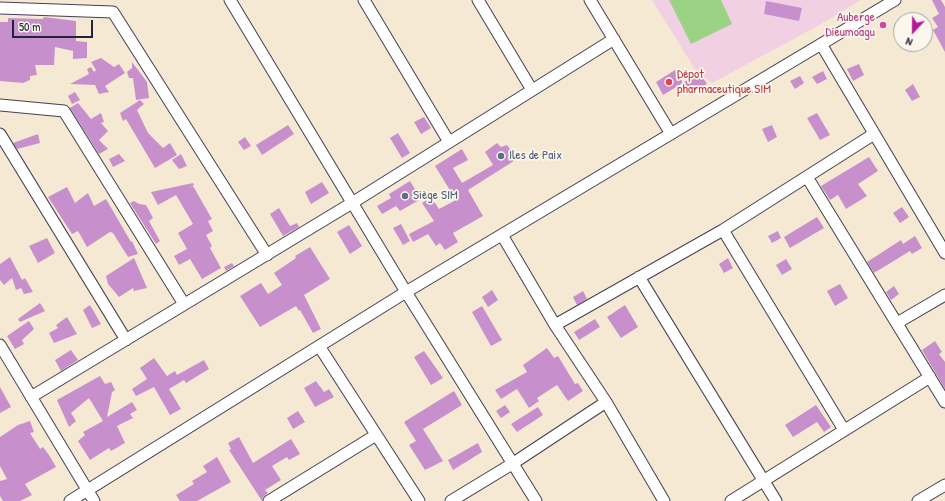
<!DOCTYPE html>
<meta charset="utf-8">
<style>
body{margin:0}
#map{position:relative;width:945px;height:501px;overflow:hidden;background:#f6e9d3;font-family:"Patrick Hand",sans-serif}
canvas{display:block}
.north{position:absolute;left:893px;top:12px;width:40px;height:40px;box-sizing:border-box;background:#fbf7ec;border:1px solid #a4a2a5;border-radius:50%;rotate:202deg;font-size:11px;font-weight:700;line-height:16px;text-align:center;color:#22223b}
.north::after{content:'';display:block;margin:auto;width:14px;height:18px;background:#b5179e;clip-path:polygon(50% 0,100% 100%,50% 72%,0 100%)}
.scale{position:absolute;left:12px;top:20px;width:81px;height:18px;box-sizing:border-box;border:2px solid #22223b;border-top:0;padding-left:5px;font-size:12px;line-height:14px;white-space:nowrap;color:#22223b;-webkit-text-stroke:3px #fbf7ec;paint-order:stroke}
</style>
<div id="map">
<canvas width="945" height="501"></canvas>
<div class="north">N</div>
<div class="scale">50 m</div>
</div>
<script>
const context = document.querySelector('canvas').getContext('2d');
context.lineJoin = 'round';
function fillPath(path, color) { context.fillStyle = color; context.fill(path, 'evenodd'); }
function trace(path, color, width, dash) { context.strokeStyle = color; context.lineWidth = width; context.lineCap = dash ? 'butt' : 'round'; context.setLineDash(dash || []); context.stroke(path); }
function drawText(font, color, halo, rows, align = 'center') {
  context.font = font + ' "Patrick Hand",sans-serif'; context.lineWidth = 3.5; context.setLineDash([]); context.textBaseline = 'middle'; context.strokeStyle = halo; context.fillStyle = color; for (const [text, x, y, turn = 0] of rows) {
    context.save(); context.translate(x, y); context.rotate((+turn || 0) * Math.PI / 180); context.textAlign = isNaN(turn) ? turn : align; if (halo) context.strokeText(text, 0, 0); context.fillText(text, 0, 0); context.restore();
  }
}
fillPath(new Path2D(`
 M652,0h209l-47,28 -102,55 -17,-14z`), '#f1d0e3');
fillPath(new Path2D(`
 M669,0h52l11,24 -41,20z`), '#9cd284');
fillPath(new Path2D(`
 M932,0h9l4,7v45l-12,-22 5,-3 -6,-9 7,-4z
 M766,1l36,7 -3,13 -35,-7z
 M44,17l32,4v20l11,1v16l-14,1v-8l-18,-4 -1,18h-19l2,10 -7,1v4l-7,3 -23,-2v-59h8v-4l35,1z
 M101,58l13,9 5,-3 6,9 -20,13 4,6 -10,2 -4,-9 -25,-1 19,-10 -2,-5 4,-2 3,5 2,-2 -5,-8z
 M132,62l15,20 2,16 -13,2 -3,-22h-4l-2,-6 5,-4z
 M859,64l5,11 -11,6 -6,-12z
 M675,70l8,13 -20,12 -7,-13z
 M823,71l4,8 -10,5 -5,-7z
 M699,72l8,12 -18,10 -6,-11z
 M800,76l4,7 -9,6 -5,-8z
 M913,84l7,13 -8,4 -7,-11z
 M75,92l5,8 -8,4 -4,-8z
 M140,100l4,4 -7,6 11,23 15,15 7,-5 7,12 -22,13 -29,-49 -3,2 -3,-8z
 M78,103l13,16 10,-6 3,9 -3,1 7,8 -9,9 9,9 -9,5 -29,-46z
 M817,113l13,22 -10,5 -13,-22z
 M424,117l7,11 -10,6 -7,-12z
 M288,125l6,9 -32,21 -6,-10z
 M772,125l5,12 -9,5 -6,-13z
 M398,133l12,20 -8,5 -12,-20z
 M38,134l2,9 -23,6 -4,-6z
 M245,137l6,9 -7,4 -6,-8z
 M497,143l4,4 6,-2 10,14 -49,31 15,26 -30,17 5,9 -13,8 -5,-7 -4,3 -8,-12 -15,8 -4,-8 25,-13 -12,-18 9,-6 8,12 17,-9 -21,-34 27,-17 6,11 -15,8 9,15 31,-18 -8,-13z
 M119,154l6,7 -12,6 -4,-8z
 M181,154l6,12 -8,3 -7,-9z
 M869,157l9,14 -20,13 9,12 -21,13 -8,-14 -8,5 -9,-14z
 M410,181l11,18 -21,12 -4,-5 -14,8 -5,-8 14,-8 -2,-4z
 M322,182l7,11 -18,11 -6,-12z
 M193,183l1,2 -6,3 5,-2 19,33 -4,2 5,10 -7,4 6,11 -2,2 11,20 -19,11 -12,-20 -11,6 -5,-9 13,-7 -9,-16 15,-9 -17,-29 -18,10 -7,-13z
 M67,187l8,16 13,-10 6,13 12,-7 25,43 1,-1 6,13 -10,3 -15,-24 -3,-1 -23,15 -9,-16 -6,3 -24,-37z
 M134,201l5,3 7,1 7,13 -4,3 11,20 -4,3 -26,-41z
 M902,207l7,10 -9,6 -7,-10z
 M279,208l11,18 7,-3 2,4 -16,9 -13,-22z
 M817,217l7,11 -34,20 -6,-11z
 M401,224l9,17 -7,4 -10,-17z
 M349,225l13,21 -12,8 -13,-22z
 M778,231l3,7 -9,5 -4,-7z
 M915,236l7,12 -10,6 -2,-3 -36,22 -7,-11 34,-22 2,4z
 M47,238l8,15 -17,10 -9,-17z
 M310,247l20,32 -26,16 17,34 -8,4 -13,-23 -1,1 -3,-5 -36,21 -20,-31 21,-13 7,11 14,-9 -8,-12 22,-15 -1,-2z
 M10,257l12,23 3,-2 8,14 -9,2 -3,-6 -5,2 -4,-12 -8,7 -4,-5v-16z
 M134,258l13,30 -13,3 -1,-3 -14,9 -11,-13 -2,-8z
 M728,258l5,10 -9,5 -5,-9z
 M786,259l6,10 -10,6 -6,-10z
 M232,263l2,3 -8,5 -2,-4z
 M840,284l8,14 -13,8 -8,-15z
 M894,286l5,8 -8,6 -5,-8z
 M492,290l6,10 -10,7 -6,-10z
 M583,291l4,8 -10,6 -4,-8z
 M40,303l5,8 -25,11 -2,-3z
 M90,305l11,19 -9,4 -9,-18z
 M625,305l13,22 -17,11 -14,-21z
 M482,306l20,34 -11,6 -19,-34z
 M67,317l10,17 -23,9 -5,-10 9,-5 -2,-3z
 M595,319l5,8 -21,13 -5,-8z
 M29,321l5,8 -12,11 2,4 -9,5 -8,-13z
 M935,341l7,11 -3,2 6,8v27l-23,-39z
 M547,348l7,10 4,-2 17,28 3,-1 5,8 -15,10 -11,-16 -20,13 2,3 -10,7 -12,-19 -16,10 -6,-9 32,-18 -4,-7z
 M71,350l7,10 -17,11 -6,-11z
 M424,351l19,27 -12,7 -17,-28z
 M154,358l13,18 8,-5 2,4 27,-15 5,9 -23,14 -2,-3 -15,9 12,20 -11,6 -16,-28 -18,9 -4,-7 15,-10 -7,-11z
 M100,376l5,8 6,-2 4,8 -3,2 -5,25 25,-15 5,8 -7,4 3,4 -16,8 8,17 -14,8 -2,-3 -19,12 -12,-19 7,-6 -2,-3 20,-11 -14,-23 -18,15 5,8 -7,6 -12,-27z
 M316,381l8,11 5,-3 5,8 -19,10 -11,-19z
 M0,387l11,20 -11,6z
 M454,391l8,14 -39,24 20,32 -18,9 -16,-25 7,-4 -12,-19z
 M505,405l5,7 -9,6 -5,-7z
 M816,405l15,22 -7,5 -7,-10 -24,15 -8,-12z
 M538,407l5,8 -26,17 -6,-8z
 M298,411l7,11 -12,7 -6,-11z
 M30,421l4,11 -4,1 10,16 3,-2 6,8 7,12 -31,17 7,11 -12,6h-17l-3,-5v-15l7,-2 -7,-13v-29l18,-12z
 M239,437l14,26 38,-24 9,15 -11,6 -2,-3 -15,9 9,14 -16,10 3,3 -5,4 -1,4 -33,-51 2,-1 -3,-6z
 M478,443l4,9 -29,18 -5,-10z
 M217,457l14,25 -34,19h-17l-4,-6 18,-11 -2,-3 15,-9 -4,-6z`), '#c790cd');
const minor = new Path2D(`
 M230,0l176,292 130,209
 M364,0l85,142
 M478,0l54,90
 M590,0l81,134
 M0,8l113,4 154,243
 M821,44l124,209
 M0,105l64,6 120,193
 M0,134l126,206
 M807,177l138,225
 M723,230l121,200
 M502,235l53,90 51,77 58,99
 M639,277l137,224
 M897,323l48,-28
 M555,325l168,-95 151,-96
 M0,345l94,156
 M319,346l100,155
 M31,397l321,-194 262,-164
 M70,501l336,-209 489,-292
 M269,501l107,-66
 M451,501l61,-37 94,-62
 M731,501l199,-124
 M918,501l27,-16`);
trace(minor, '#424052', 13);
trace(minor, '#fff', 11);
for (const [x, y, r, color] of [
 [883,25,4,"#d1479c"],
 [669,82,4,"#e0444e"],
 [501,156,4,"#5c6f8a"],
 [405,196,4,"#5c6f8a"]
]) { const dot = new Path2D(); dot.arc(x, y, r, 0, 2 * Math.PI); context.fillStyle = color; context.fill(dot); trace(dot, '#fbf7ec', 1.5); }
drawText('13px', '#b23c85', '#fbf7ec', [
 ["Auberge",875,18],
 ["Dieumoagu",875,33]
], 'right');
drawText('13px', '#be3a42', '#fbf7ec', [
 ["Dépot",677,75],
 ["pharmaceutique SIM",677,90]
], 'left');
drawText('13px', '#4e5e75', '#fbf7ec', [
 ["Iles de Paix",509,156],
 ["Siège SIM",413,196]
], 'left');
</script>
